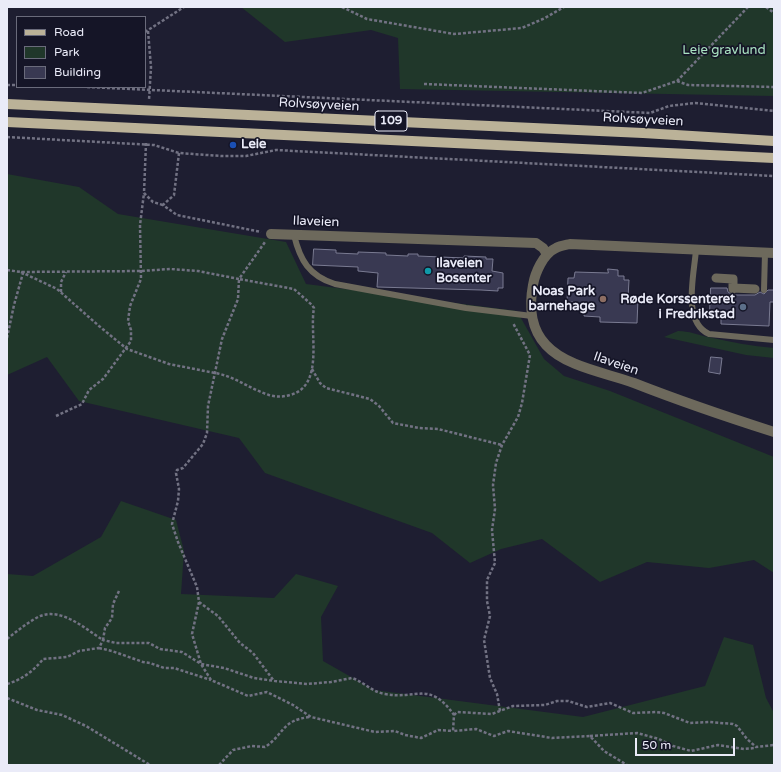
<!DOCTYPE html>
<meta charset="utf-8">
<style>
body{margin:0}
#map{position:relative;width:781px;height:772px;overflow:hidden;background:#1e1e31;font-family:"Varela Round",sans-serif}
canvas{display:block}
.frame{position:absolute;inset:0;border:8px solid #eaebf8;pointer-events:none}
.legend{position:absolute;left:16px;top:16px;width:130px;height:72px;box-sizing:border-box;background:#151527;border:1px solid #6a6b7b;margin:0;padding:5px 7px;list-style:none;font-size:12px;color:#eaebf8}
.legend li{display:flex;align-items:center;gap:8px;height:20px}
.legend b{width:20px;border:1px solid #6a6b7b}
.scale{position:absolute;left:635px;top:738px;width:100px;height:18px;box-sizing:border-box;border:2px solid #eaebf8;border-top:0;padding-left:5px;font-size:12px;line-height:14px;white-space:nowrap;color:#eaebf8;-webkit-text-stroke:3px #151527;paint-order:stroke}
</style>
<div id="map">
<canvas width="781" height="772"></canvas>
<div class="frame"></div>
<ul class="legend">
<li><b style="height:5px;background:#bbb298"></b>Road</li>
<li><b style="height:11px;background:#20372a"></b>Park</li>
<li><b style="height:11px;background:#393952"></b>Building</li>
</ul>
<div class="scale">50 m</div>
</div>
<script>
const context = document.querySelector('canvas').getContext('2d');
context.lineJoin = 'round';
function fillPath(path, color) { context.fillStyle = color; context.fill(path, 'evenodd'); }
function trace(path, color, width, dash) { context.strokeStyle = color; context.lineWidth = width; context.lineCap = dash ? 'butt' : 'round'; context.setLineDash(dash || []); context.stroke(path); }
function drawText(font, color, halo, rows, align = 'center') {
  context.font = font + ' "Varela Round",sans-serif'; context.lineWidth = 3.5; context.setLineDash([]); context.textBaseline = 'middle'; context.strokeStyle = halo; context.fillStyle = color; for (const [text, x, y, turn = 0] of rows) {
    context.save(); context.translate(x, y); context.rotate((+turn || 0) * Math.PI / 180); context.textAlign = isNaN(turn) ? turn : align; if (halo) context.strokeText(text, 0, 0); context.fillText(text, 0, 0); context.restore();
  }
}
fillPath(new Path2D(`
 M241,7h533v89l-374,-7 -2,-51 -27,-8 -86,12z
 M7,174l72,13 39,27 168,28 20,42 211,27 27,48 20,17 46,15 164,66v116l-20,-13 -45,8 -62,-6 -47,20 -58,-43 -41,10 -31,14 -38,-30 -167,-60 -26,-35 -160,-37 -32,-44 -40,18z
 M678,331c11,0 20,4 30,6 22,5 44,9 66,11v10l-28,-3 -82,-18z
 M121,501l55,19 8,31 -3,43 93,4 22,-24 42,12 -17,31 2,44 51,29 209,27 122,-31 19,-49 29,8 13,53 8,15v52h-767v-191l26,2 68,-39z`), '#20372a');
const building = new Path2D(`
 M314,249l22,1v3l22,1v-2l28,1v2l22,1v-2h10v2l46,2v-2l22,1v2h7l-1,12 11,2v15h-5v3l-17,-1 -104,-3 1,-14 -20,-2v-4l-45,-2z
 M608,269l10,1v6h6v4h5l-1,18 10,1 -1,24 -37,-1v-5l-16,-1 1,-7 -12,-1v-6h-6l1,-24h6l1,-6 33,1z
 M711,288h16l1,4 5,3h22l5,-3 4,2 4,-4h6v12h-4l-1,24 -48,-2v-12h-11z
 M711,357l11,1 -2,16 -11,-2z`);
fillPath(building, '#393952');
trace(building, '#7a7b92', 1);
trace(new Path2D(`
 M342,7l25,12 87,15 68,-6 23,-10 19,-11
 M766,7l8,6
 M148,31l3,36 -2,33
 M145,32l39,-25
 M677,81l11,4 86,2
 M424,84l218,9 35,-12 71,-74
 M7,85h10
 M87,87l563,26 19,-7 26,-3 79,8
 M7,137l147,8 25,8 42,3h25l30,-6 498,26
 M146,143l-2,50 9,9 10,3
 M179,153l-5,42 -11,10 14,10 84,17
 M7,270l14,2 120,-1 29,-2 28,2 41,8 26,-37
 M21,272l36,17 42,37 28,23 42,15 46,9c19,3 35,16 54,22 7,2 14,2 21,0 35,-9 19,-61 24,-87l-2,-3 -18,-16 -55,-10 -1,20 -16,40 -14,67 -1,27 -4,11 -20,24 -6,2 -1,3 3,16 -1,12 -6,23 6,18 19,45 2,15 -7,32 9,30 10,16 37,16 19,-4 26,13 18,12 64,15 20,-1 10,4 16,3 17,-8 15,1
 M61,292v-10l5,-10
 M7,338l7,-33 9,-32
 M312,369l8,14 6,5 44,11 9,7 14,17 26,5 19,1 64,16
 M56,416l26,-12 7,-14 14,-11 28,-38v-11l-3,-9 2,-15 11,-27 -1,-54 4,-32
 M199,602l19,14 22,27 13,10 21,28
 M7,639c10,-8 20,-16 31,-22 23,-11 47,12 65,23l2,-12 7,-10 1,-14 6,-13
 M99,648l13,3 31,11 7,1 14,5h10l37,12
 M7,684c14,-4 27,-13 36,-25l24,-2 12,-6 20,-3 4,-8 13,3h33l11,6 22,3 19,12 23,4 30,10 21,3 32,3 24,-2 21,-4c12,4 20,14 33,16 32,6 44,-14 69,21l-1,16 23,-2 18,7 14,-5 44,7 38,-2 14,15 23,14
 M7,698l30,12 25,5 24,11 64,39
 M500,711l-3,-17 -7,-16 -6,-38 6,-24 -3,-15v-21l8,-17 -3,-33 3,-21 -2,-24 3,-22 6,-18 16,-28 4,-14 8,-48 -17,-32
 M454,715l3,-3 35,2 21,-8 32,-1 12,-4h11l19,6 23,-4 23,10 23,-1 8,1 26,10 19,-1 24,2 4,2 10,13 9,8 18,-2
 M590,736l47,-3 22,6 14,7 18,5 27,-6 26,4 11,-1
 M219,765l14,-15 19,-4 13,1c19,-12 16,-27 45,-30`), '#727283', 2.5, [3, 2]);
trace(new Path2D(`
 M294,235c6,25 15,41 41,49l131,24 66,8
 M696,250c-2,25 -14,72 13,84l65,6
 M764,290l1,-37`), '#6d695c', 6);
trace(new Path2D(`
 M716,278l17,1v10
 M733,288l22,1`), '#6d695c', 9);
trace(new Path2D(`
 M271,234l265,9 7,5 4,6
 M774,253l-204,-9c-4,1 -10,2 -14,4 -13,6 -21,25 -23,37 -4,21 -2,44 13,60 20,22 61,28 88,38 46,18 93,34 140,49`), '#6d695c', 10);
trace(new Path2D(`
 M7,104l636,29 131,8
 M7,122l767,36`), '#bbb298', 10);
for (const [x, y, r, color] of [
 [233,145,4,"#1a4fb4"],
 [428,271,4,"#0f9aa8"],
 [603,299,4,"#8d6e63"],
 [743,307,4,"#5c6f8a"]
]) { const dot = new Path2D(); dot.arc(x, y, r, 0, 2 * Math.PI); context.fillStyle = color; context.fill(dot); trace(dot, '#151527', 1.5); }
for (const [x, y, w] of [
 [391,121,32]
]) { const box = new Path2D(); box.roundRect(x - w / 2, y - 10, w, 20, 3); context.fillStyle = '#151527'; context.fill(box); trace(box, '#eaebf8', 1); }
drawText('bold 12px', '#eaebf8', null, [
 ["109",391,121]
]);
drawText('13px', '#a9e2c1', '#151527', [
 ["Leie gravlund",724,51]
]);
drawText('13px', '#eaebf8', '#151527', [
 ["Rolvsøyveien",319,105,3],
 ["Rolvsøyveien",643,120,3],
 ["Ilaveien",316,222,2],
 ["Ilaveien",616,364,19]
]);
drawText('bold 13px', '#eaebf8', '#151527', [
 ["Leie",241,145],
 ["Ilaveien",436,264],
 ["Bosenter",436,279],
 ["Noas Park",595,292,"right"],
 ["barnehage",595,307,"right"],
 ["Røde Korssenteret",735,300,"right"],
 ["i Fredrikstad",735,315,"right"]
], 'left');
</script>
